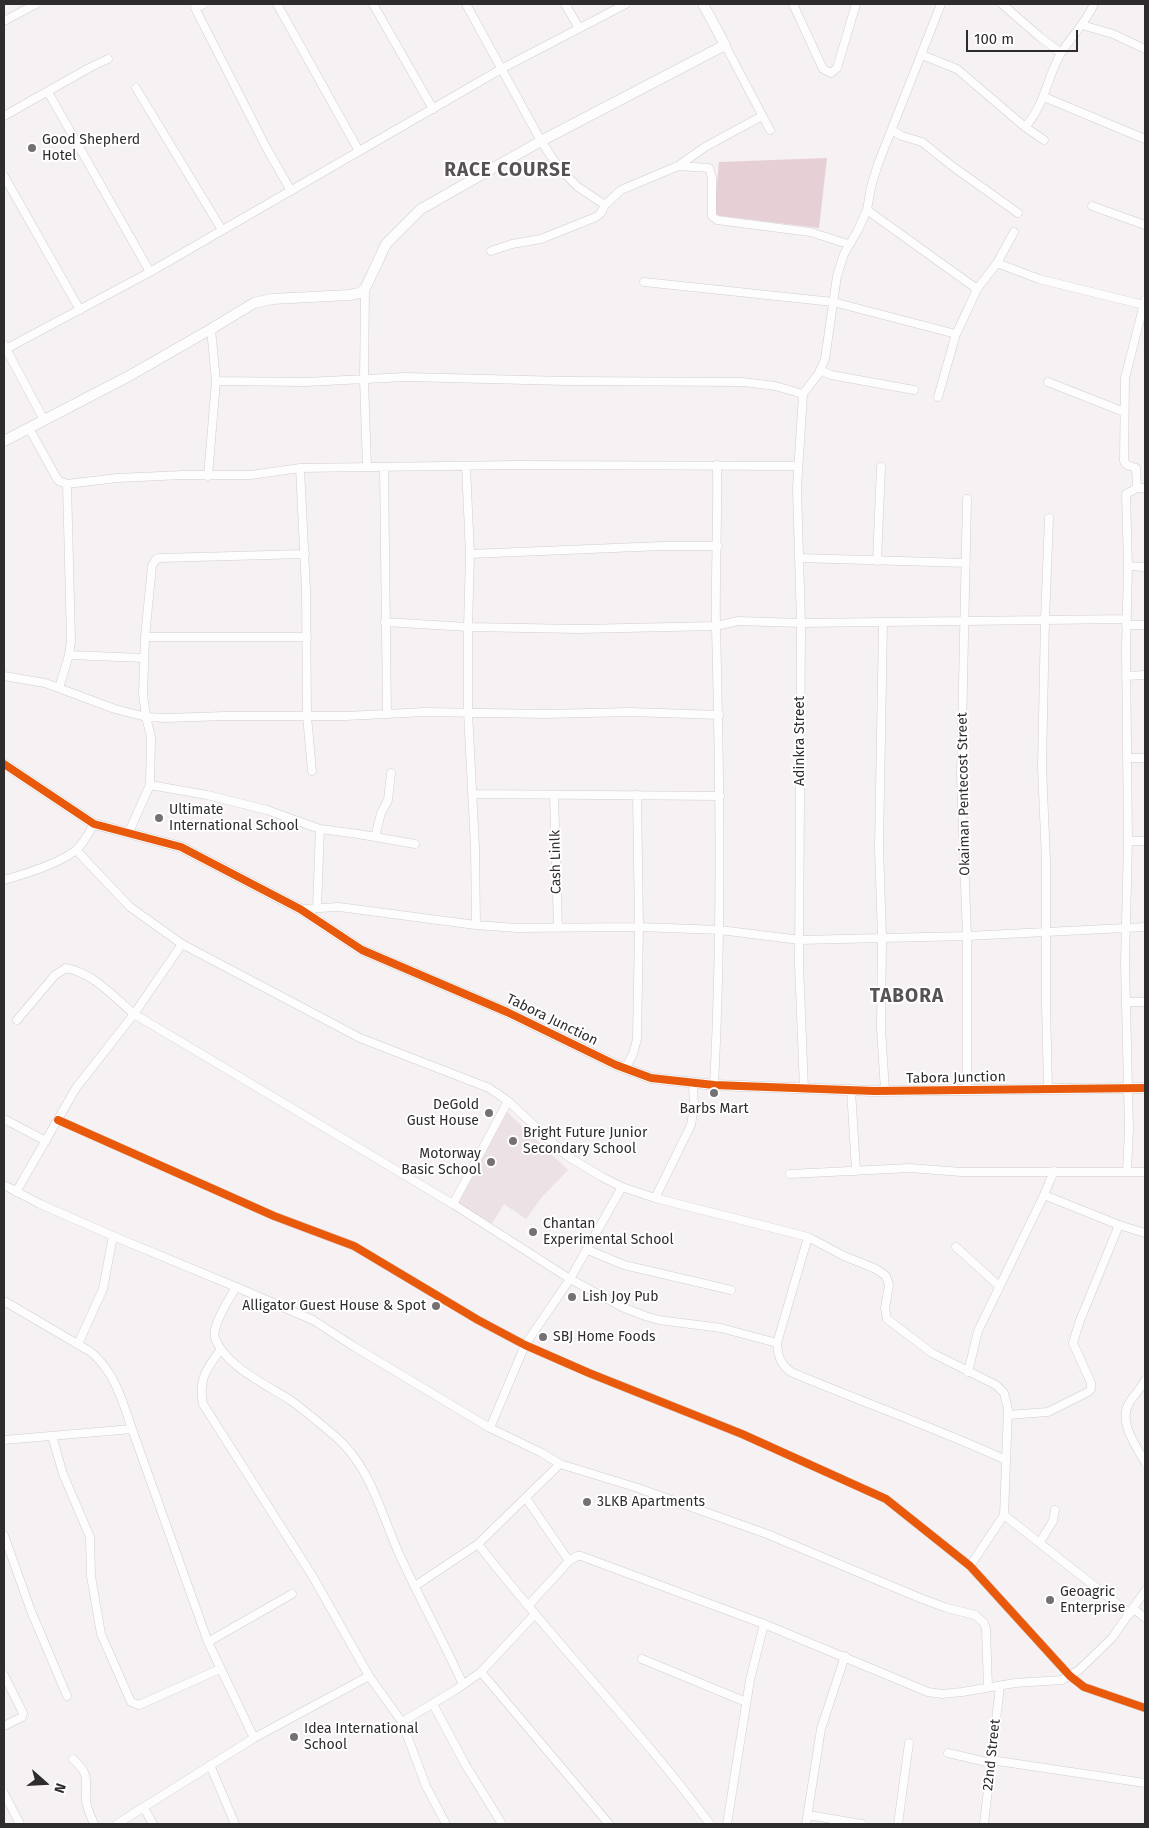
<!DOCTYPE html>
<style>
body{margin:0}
#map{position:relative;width:1149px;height:1828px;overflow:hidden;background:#f6f1f3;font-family:"Fira Sans",sans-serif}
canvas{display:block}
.frame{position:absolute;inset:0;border:5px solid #2f2c2d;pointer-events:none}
.north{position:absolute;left:20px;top:1758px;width:50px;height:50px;-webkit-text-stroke:4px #fff;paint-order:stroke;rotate:109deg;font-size:14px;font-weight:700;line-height:20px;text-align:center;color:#2f2c2d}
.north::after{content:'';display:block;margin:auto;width:18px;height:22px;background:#2f2c2d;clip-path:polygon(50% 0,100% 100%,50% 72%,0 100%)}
.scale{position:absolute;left:966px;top:30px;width:112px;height:22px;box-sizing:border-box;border:2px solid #2f2c2d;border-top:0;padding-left:6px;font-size:15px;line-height:18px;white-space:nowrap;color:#2f2c2d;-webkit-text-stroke:4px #fff;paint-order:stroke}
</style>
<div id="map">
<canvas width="1149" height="1828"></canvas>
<div class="frame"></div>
<div class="north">N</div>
<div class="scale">100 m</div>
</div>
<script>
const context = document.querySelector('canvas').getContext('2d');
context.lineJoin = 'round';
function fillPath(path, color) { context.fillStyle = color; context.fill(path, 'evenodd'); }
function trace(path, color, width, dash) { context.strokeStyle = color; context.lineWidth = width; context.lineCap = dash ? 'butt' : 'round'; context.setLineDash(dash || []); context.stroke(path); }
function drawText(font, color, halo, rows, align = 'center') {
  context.font = font + ' "Fira Sans",sans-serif'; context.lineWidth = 4; context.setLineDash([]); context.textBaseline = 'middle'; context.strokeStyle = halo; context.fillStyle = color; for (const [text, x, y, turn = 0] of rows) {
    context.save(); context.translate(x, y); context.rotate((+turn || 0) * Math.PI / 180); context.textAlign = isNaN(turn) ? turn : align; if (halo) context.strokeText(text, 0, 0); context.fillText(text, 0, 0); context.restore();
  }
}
fillPath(new Path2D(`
 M506,1111l62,59 -26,27 -16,22 -22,-15 -13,21 -35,-22z`), '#ece1e4');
fillPath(new Path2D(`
 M827,158l-8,70 -105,-13 5,-53z`), '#e7cfd6');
const minor = new Path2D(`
 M204,4l-9,4 71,139 25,44
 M277,4l82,147
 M373,4l60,105
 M466,4l75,137 18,27 19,19 27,18 16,-15 57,-24 27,-19 57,-31
 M565,4l14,24
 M793,4l30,65 8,4 6,-5 19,-64
 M1002,4l38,33 21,16
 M4,21l32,-17
 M1082,25l31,9 32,15
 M725,45l45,85
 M922,55l35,14 68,58 19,13
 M136,88l86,142
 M48,92l102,180
 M1044,97l101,42
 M4,116l85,-48 19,-9
 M1025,127c20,-22 22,-50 36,-74 11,-17 25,-31 33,-49
 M892,130l10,6 20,6 30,24 66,47
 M678,166l31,2 3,9v39l5,4 93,12 38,12
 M4,176l76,134
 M1092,206l53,19
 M867,210l110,79
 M491,251l21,-7 29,-5 55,-22 5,-4 4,-8
 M997,263l42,16 105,26
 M644,282l189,20 123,32
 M365,289l-1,91 3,87
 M211,329l5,52 90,1 99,-5 162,4 176,1 32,4 28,8
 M4,345l40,75
 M4,350l146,-78 353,-204 123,-64
 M820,370l11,5 83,15
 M1048,382l76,30
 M803,394l-6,94 4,135 -2,342 5,124
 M803,394l16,-21 6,-14 12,-83 7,-22 14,-24 9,-20 4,-23 7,-23 63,-160
 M938,397l18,-63 12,-25 9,-20 20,-26 17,-31
 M29,428l27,49 3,4 8,3 50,-6 66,-3h68l49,-7 216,-3 282,1
 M466,466l4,88 -2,73v85l7,135 1,78
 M300,468l6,122 1,126 5,55
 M384,468l3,246
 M208,476l8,-95
 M1137,488l-1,-20 -9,-3 -3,-4 1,-83 20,-78
 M470,554l192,-8h56
 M799,558l167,5
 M877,561l4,-94
 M1128,566l17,1
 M385,622l83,5 112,2 136,-3 22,-5 63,2 326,-4
 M883,622l-4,226 3,89 -1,91 4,63
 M1126,625h19
 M145,637h162
 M69,655l75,3
 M4,676l41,7 70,26 31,8 20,1 59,-2h121l79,-4 121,2 84,-2 89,3
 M1126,676l19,-1
 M59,688l10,-33 2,-14 -4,-157
 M1127,758h18
 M150,785l57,10 60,15 53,19 38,5 57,10
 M473,794l247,2
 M554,795l4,133
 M128,834l22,-49 1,-48 -5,-20 -3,-23 2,-57 7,-71 4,-7 4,-1 145,-4
 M375,837l6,-24 7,-13 3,-27
 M1128,841h17
 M4,880c21,-6 55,-16 72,-30 8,-7 13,-17 18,-26
 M317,908l3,-79
 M300,909l39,-2 137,18 41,3 122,-1 81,3 80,10 167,-4 178,-9
 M182,944l178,94 129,50 19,13 59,55 35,21 20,10 33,11 153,39 36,19 32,13 10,7 3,9 -4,23 2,11 45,34 64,32 8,8 4,16 -4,106 -34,51
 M1126,1002h19
 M17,1020l38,-45 11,-7c27,5 47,28 68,46l319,190 117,75 -45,66 -35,83
 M625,1069l8,-15 4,-15 2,-112 -2,-132
 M714,1085c8,-152 6,-304 2,-457 -1,-54 2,-108 1,-163
 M967,1089v-153l-6,-160 6,-277
 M1048,1089l-2,-84v-144l-4,-94 3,-147 4,-102
 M851,1090l5,81
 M4,1119l42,22
 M58,1120l216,96 80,30 124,74 47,25 64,28 153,61 144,65 84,67 100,110 14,11 61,21
 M1127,1171l2,-42 -4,-166 3,-122 -2,-192 2,-83 -2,-72 11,-6h8
 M790,1174l120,-6 51,4h184
 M4,1185l36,19 73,32 123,51 77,33 40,26 137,82 52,25 18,11 78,24 129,46 153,64 27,10 28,7 9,8 2,6 2,58
 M622,1187l-52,92 52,28 23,9 14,4 62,8 56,15
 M16,1192l60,-104 58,-74 48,-70 -52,-37 -54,-57
 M1044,1195l75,30 26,8
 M655,1198l36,-73 3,-18 -1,-23
 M453,1204l55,-103
 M808,1237l-31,106c1,13 3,21 14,29 71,30 145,56 215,88
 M956,1247l43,39
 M588,1250l36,15 107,25
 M236,1287c-6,11 -25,39 -21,51 10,28 52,47 75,62 16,11 30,24 45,36 37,32 46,79 66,122 19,41 41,81 60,122l1,5
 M4,1301l87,51c23,19 32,50 41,77l76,213 46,96
 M78,1344l25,-55 10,-53
 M221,1349c-14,19 -23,30 -18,55l110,173 56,99
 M968,1372l10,-41 66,-136 10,-24
 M1145,1380c-4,9 -11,15 -16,23 -11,19 7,43 16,59
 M1008,1415l40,-3 40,-20 3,-3v-6l-18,-40 6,-20 40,-98
 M52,1436l11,38 27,63 1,39 10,58 30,68 8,3 81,-36
 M4,1440l128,-11
 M526,1498l43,63
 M1004,1515l126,99
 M4,1535l27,76 36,85
 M1040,1542l13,-21 2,-11
 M478,1544c74,96 160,183 232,280
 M415,1586l63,-42 82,-80
 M528,1606l41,-45 8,-5h4l183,68 164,68 14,2 20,-2 53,-9 47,-3 17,-10 33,-32 33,-47
 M1134,1609l11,9
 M535,1614l-54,58 128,152
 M208,1642l84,-48
 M642,1659l104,43
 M4,1675l19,38 -1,4 -18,9
 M433,1704l32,60 37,60
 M402,1722l24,64 20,38
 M948,1753l43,10
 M73,1759c18,17 12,20 13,42 1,7 5,16 8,23
 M991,1760l154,23
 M210,1765l25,59
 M4,1793l16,31
 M144,1808l9,16
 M808,1815l54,9
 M117,1824l137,-86 115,-62 33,46 55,-33 24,-17
 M727,1824l23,-144 14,-56
 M806,1824l15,-95 24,-73
 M898,1824l11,-81
 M984,1824l16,-138`);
const tertiary = new Path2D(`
 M4,441l125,-65 82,-47 43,-26 18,-4 77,-4 10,-2 6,-4 21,-45 35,-35 120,-68 184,-96 -22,-41
 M4,764l90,60 87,23 119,62 62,41 145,62 109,53 35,13 63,7 160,6 271,-3`);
trace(minor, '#d1cece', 9);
trace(tertiary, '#d1cece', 11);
trace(minor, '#fefdfd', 8);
trace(tertiary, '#fefdfd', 10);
trace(new Path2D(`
 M4,764l90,60 87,23 119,62 62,41 145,62 109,53 35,13 63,7 160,6 271,-3
 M58,1120l216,96 80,30 124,74 47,25 64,28 153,61 144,65 84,67 100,110 14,11 61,21`), '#e8590c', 8);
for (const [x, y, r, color] of [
 [32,148,5,"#757172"],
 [159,818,5,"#757172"],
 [714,1093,5,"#757172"],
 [489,1113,5,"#757172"],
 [513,1141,5,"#757172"],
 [491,1162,5,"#757172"],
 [533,1232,5,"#757172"],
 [572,1297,5,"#757172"],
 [436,1306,5,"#757172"],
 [543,1337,5,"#757172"],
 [587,1502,5,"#757172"],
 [1050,1600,5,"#757172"],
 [294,1737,5,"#757172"]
]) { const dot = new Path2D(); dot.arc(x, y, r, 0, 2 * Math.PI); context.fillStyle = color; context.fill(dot); trace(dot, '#fff', 2); }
drawText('14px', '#2f2c2d', '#fff', [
 ["Good Shepherd",42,140],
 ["Hotel",42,156],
 ["Ultimate",169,810],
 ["International School",169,826],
 ["DeGold",479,1105,"right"],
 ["Gust House",479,1121,"right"],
 ["Barbs Mart",714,1109,"center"],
 ["Bright Future Junior",523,1133],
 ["Secondary School",523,1149],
 ["Motorway",481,1154,"right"],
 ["Basic School",481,1170,"right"],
 ["Chantan",543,1224],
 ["Experimental School",543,1240],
 ["Lish Joy Pub",582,1297],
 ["Alligator Guest House & Spot",426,1306,"right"],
 ["SBJ Home Foods",553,1337],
 ["3LKB Apartments",597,1502],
 ["Geoagric",1060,1592],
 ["Enterprise",1060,1608],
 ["Idea International",304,1729],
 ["School",304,1745]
], 'left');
drawText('14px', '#2f2c2d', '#fff', [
 ["Adinkra Street",800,741,-90],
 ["Okaiman Pentecost Street",964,794,-91],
 ["Cash Linlk",556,862,-91],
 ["Tabora Junction",552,1020,26],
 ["Tabora Junction",956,1078,-1],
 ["22nd Street",992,1755,-84]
]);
context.letterSpacing = '1px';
drawText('bold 19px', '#585254', '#fff', [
 ["RACE COURSE",508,171],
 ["TABORA",907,997]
]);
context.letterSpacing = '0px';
</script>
